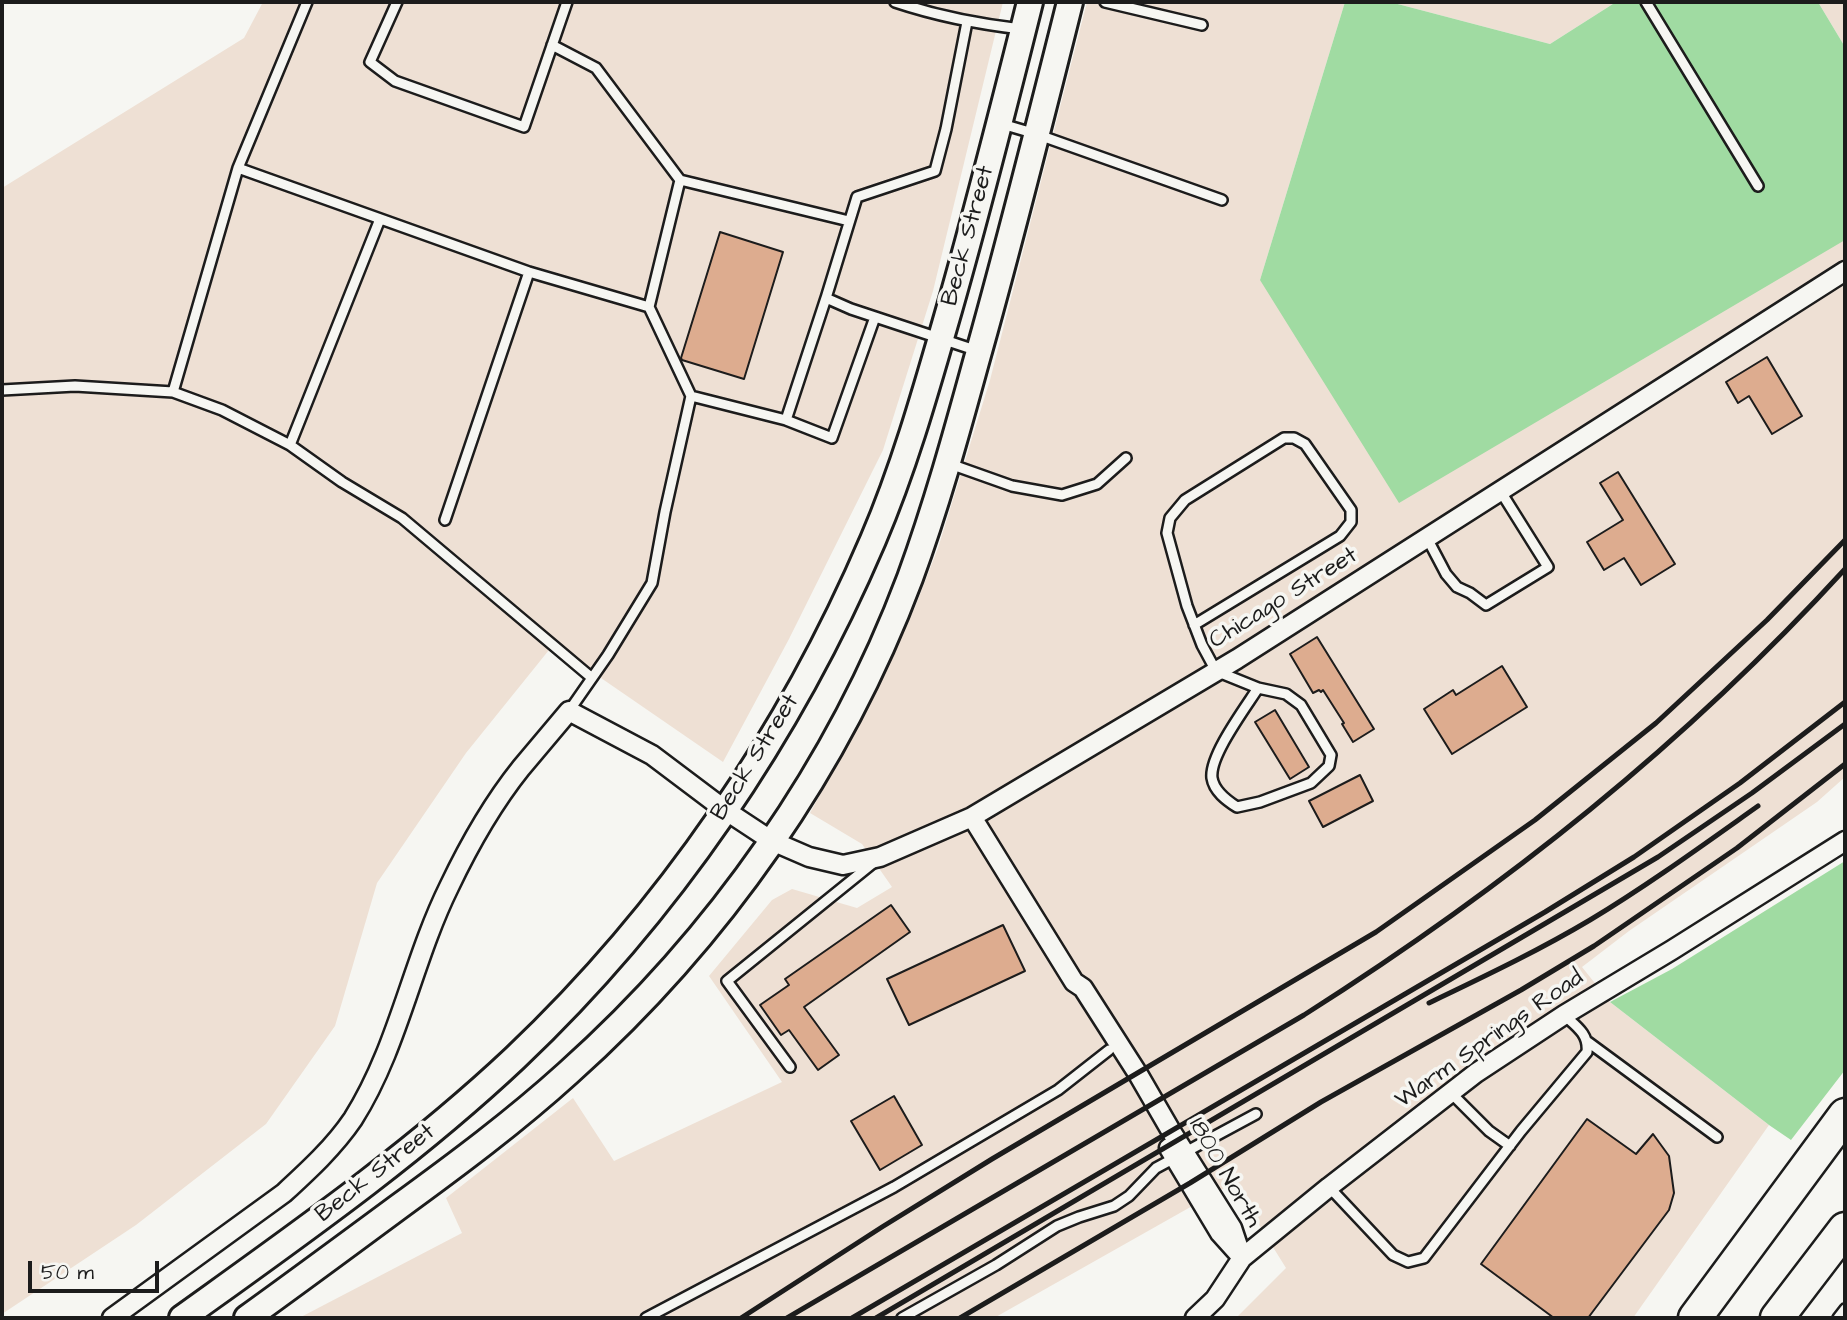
<!DOCTYPE html>
<style>
body{margin:0}
#map{position:relative;width:1847px;height:1320px;overflow:hidden;background:#f6f6f2;font-family:"Architects Daughter",sans-serif}
canvas{display:block}
.frame{position:absolute;inset:0;border:4px solid #1c1c1c;pointer-events:none}
.scale{position:absolute;left:28px;top:1261px;width:131px;height:32px;box-sizing:border-box;border:4px solid #1c1c1c;border-top:0;padding-left:9px;font-size:21px;line-height:24px;white-space:nowrap;color:#1c1c1c;-webkit-text-stroke:5px #f6f6f2;paint-order:stroke}
</style>
<div id="map">
<canvas width="1847" height="1320"></canvas>
<div class="frame"></div>
<div class="scale">50 m</div>
</div>
<script>
const context = document.querySelector('canvas').getContext('2d');
context.lineJoin = 'round';
function fillPath(path, color) { context.fillStyle = color; context.fill(path, 'evenodd'); }
function trace(path, color, width, dash) { context.strokeStyle = color; context.lineWidth = width; context.lineCap = dash ? 'butt' : 'round'; context.setLineDash(dash || []); context.stroke(path); }
function drawText(font, color, halo, rows, align = 'center') {
  context.font = font + ' "Architects Daughter",sans-serif'; context.lineWidth = 7; context.setLineDash([]); context.textBaseline = 'middle'; context.strokeStyle = halo; context.fillStyle = color; for (const [text, x, y, turn = 0] of rows) {
    context.save(); context.translate(x, y); context.rotate((+turn || 0) * Math.PI / 180); context.textAlign = isNaN(turn) ? turn : align; if (halo) context.strokeText(text, 0, 0); context.fillText(text, 0, 0); context.restore();
  }
}
fillPath(new Path2D(`
 M263,2h740l-70,289 -50,159 -94,189 -66,123 -170,-117 -87,108 -89,130 -42,143 -69,98 -130,101 -134,89v-1126l242,-150z
 M1087,2h258l-85,278 585,-49v546l-28,25 -188,129 -47,36 28,35 159,123 -136,193h-397l50,-50 -53,-85 -239,135h-695l163,-85 -16,-35 127,-100 41,63 168,-79 -73,-106 63,-76 20,-11 65,19 35,-21 -30,-43 -52,-31 57,-106 48,-100 23,-59 52,-168z
 M1390,2h226l-66,42z
 M1818,2h27v45z`), '#eee0d4');
fillPath(new Path2D(`
 M1345,2h45l160,42 66,-42h202l27,45v193l-446,263 -139,-223z
 M1845,861v209l-54,70 -22,-15 -159,-123 62,-33z`), '#a0dba2');
const building = new Path2D(`
 M720,232l63,20 -39,127 -62,-19 -1,-2z
 M1767,357l35,59 -30,18 -23,-38 -11,7 -12,-21z
 M1618,472l57,92 -34,21 -17,-27 -20,12 -17,-28 36,-22 -23,-37z
 M1317,637l57,92 -21,13 -11,-18 2,-1 -21,-33 -2,2 -2,-2 -6,3 -23,-39z
 M1502,666l25,41 -75,47 -28,-45 29,-19 3,5z
 M1275,710l34,57 -19,12 -35,-57z
 M1360,775l13,26 -50,26 -14,-26z
 M891,905l19,27 -106,75 35,48 -21,15 -29,-40 -8,5 -21,-30 29,-20 -4,-6z
 M1003,925l22,46 -116,54 -22,-46z
 M894,1096l28,49 -42,25 -29,-49z
 M1587,1119l49,35 17,-20 16,22 5,37 -5,17 -81,108h-34l-73,-54z`);
fillPath(building, '#ddac8f');
trace(building, '#1c1c1c', 2);
const lane = new Path2D(`
 M397,2l-27,60 25,19 129,46 43,-125
 M895,2c42,14 83,22 126,27
 M1105,2l97,23
 M1646,2l112,184
 M967,22l-21,107 -11,42 -78,26 -31,101 25,11 127,42
 M552,45l44,23 84,112 169,41
 M1002,124l34,10 186,66
 M238,168l69,-166
 M680,180l-31,127 42,89
 M2,390l73,-4 98,6 49,18 68,35 52,37 60,36 190,160
 M173,392l65,-224 291,104 120,35
 M786,420l40,-122
 M290,445l90,-226
 M950,464l62,22 50,9 35,-11 29,-26
 M445,520l84,-248
 M1427,538l19,36 11,13 13,6 16,12 62,-38 -47,-75
 M1194,625l146,-89 11,-14v-12l-46,-66 -11,-6h-10l-99,62 -15,18 -3,15 20,73 15,39 14,26 42,17 28,6 15,11 30,50 -2,11 -18,17 -51,19 -23,5c-11,-7 -23,-16 -25,-29 -3,-22 34,-71 46,-90
 M569,711l39,-56 44,-72 13,-71 26,-116 95,24 46,18 43,-121
 M1588,1042l129,95
 M790,1067l-63,-86 146,-118
 M1451,1093l38,38 21,15
 M1329,1187l64,68 15,7 16,-4 97,-127 66,-79c2,-18 -11,-26 -23,-37
 M646,1318l248,-131 164,-97 51,-40
 M902,1318l94,-53 61,-39 22,-9 35,-11 15,-10 27,-28 100,-54
 M1838,1318l7,-9`);
const street = new Path2D(`
 M972,817l102,165 9,6 55,86 33,57 61,97 10,30
 M1169,1148l51,85 18,20
 M112,1318l172,-125c25,-23 50,-46 69,-74 45,-71 59,-157 96,-232 19,-40 44,-84 72,-119 16,-19 32,-38 48,-57l83,44 73,55 47,31 37,16 34,8 37,-8 92,-40 265,-158 608,-388
 M1195,1318l20,-19 27,-41 87,-71 147,-114 88,-58 108,-65 173,-109`);
const secondary = new Path2D(`
 M182,1318c114,-82 230,-163 333,-260 153,-145 275,-324 358,-518 30,-70 51,-143 72,-216 31,-107 58,-214 85,-322
 M247,1318c50,-36 100,-73 150,-110 59,-43 117,-86 171,-135 150,-134 271,-306 342,-495 26,-71 46,-143 66,-216 34,-120 64,-240 94,-360`);
const highway = new Path2D(`
 M1695,1318l150,-203
 M1777,1318l68,-89`);
trace(lane, '#1c1c1c', 14);
trace(street, '#1c1c1c', 23);
trace(secondary, '#1c1c1c', 30);
trace(highway, '#1c1c1c', 37);
trace(lane, '#f6f6f2', 9);
trace(street, '#f6f6f2', 18);
trace(secondary, '#f6f6f2', 24);
trace(highway, '#f6f6f2', 32);
trace(new Path2D(`
 M1429,1003c54,-26 109,-52 161,-83 58,-35 113,-75 168,-114
 M741,1318l141,-91 110,-68 384,-227 159,-112 121,-97 111,-103 78,-80
 M787,1318l517,-303c200,-127 381,-271 541,-446
 M852,1318l693,-406 89,-55 106,-74 105,-81
 M876,1318l782,-461 94,-64 93,-69
 M960,1318l230,-135 131,-81 200,-112 73,-44 143,-98 108,-84`), '#1c1c1c', 5);
drawText('24px', '#1c1c1c', '#f6f6f2', [
 ["Beck Street",969,236,-75],
 ["Chicago Street",1284,599,-32],
 ["Beck Street",756,758,-58],
 ["Warm Springs Road",1490,1040,-35],
 ["1800 North",1224,1173,60],
 ["Beck Street",376,1174,-38]
]);
</script>
